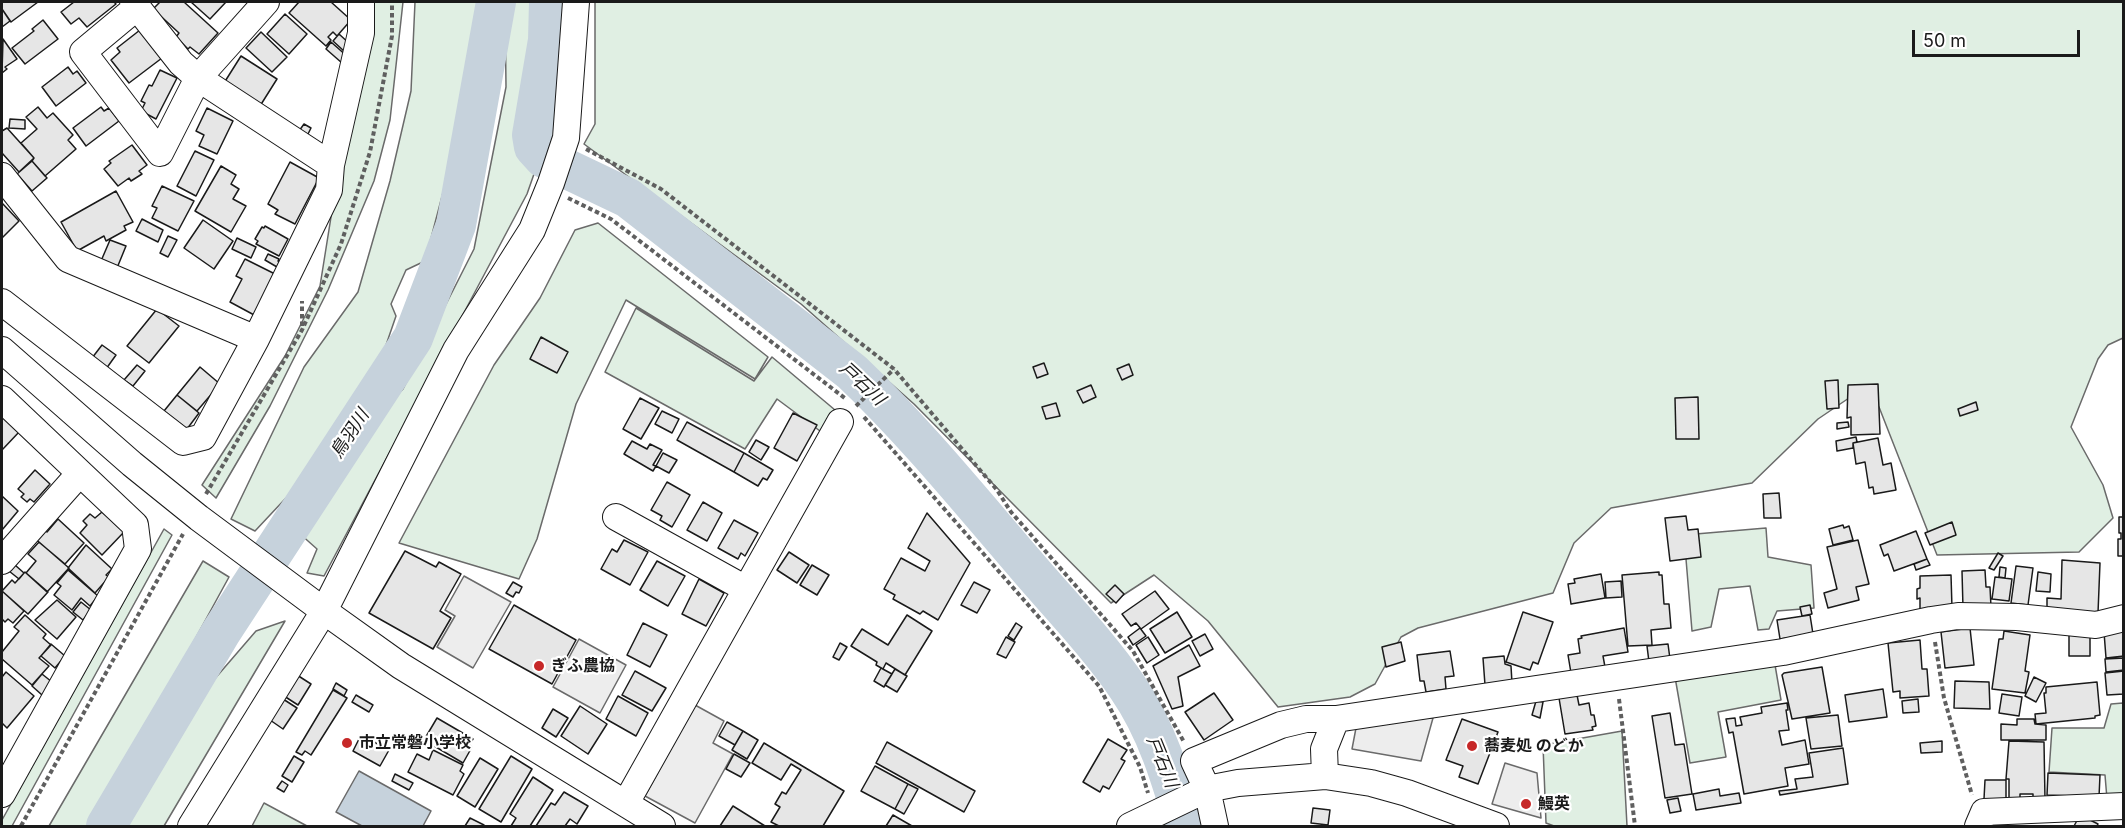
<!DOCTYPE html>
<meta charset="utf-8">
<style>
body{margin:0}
#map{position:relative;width:2125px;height:828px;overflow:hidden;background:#fff;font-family:Inter,sans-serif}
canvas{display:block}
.frame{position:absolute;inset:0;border:3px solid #1a1a1a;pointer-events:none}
.scale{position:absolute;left:1912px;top:30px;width:168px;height:27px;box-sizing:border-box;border:3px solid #1a1a1a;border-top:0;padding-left:8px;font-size:18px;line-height:21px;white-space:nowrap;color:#1a1a1a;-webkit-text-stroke:4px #fff;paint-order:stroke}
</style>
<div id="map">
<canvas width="2125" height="828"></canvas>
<div class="frame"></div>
<div class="scale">50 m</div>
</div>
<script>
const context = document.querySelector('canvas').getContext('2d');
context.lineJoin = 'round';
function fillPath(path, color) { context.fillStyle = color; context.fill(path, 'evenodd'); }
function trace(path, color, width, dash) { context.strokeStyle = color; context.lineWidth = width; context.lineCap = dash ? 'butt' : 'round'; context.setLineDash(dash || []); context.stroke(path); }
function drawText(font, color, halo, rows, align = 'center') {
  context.font = font + ' Inter,"Noto Sans JP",sans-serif'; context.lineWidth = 4.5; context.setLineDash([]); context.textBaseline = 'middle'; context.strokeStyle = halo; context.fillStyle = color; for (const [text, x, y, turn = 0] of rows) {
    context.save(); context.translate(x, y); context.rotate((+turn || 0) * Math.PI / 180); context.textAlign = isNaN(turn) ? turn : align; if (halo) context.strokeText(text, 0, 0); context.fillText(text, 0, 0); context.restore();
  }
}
const green = new Path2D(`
 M361,2h42l-13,118 -16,61 -46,109 -58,116 -54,92 -14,-13 83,-129 35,-70 15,-94z
 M415,2h68l-33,164 -25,95 -19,9 -15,34 5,12 -35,102 -106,113 -24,-12 73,-152 54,-75 32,-111 21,-90z
 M505,2h52l-9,132 -21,60 -203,382 -17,-3 10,-24 -18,-16 13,-24 -3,-24 94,-96 71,-140 32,-162z
 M595,2h1528v336l-15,7 -10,14 -27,68 32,58 10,33 -34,34 -142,3 -58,-148 -13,-12 -17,3 -31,21 -66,64 -141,25 -37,35 -21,50 -135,35 -17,9 -26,47 -25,13 -72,10 -70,-86 -54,-46 -43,28 -197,-199 -113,-100 -217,-160 11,-20z
 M598,223l170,134 -13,22 -129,-79 -50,104 -39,135 -18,40 -120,-36 95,-178 46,-67 35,-68z
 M636,308l118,73 18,-24 63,53 -15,21 -43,-32 -32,50 -140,-77z
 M1766,528l2,29 43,8 3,43 -37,3 -8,18 -11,1 -8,-44 -31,3 -8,38 -19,4 -8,-96z
 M164,529l8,6 -160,291h-10v-6z
 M203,561l26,16 -136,249h-44z
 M285,621l-121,205h-37l85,-144 44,-51z
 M1774,659l7,41 -63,12 8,45 -36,6 -15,-86z
 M2123,703v95l-16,1 -2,-24 -56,-3 3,-44h52l7,-24z
 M1622,731l5,95h-73l-8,-3 -3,-78z
 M264,803l43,23h-55z`);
fillPath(green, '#e0efe3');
trace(green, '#6a6a6a', 1.5);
const parking = new Path2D(`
 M464,576l47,26 -38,66 -36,-21 18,-31 -10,-6z
 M579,639l47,26 -26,48 -47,-26z
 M695,705l29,16 -11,22 20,11 -38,69 -50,-27z
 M1402,718h31l-12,43 -69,-12 4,-21z
 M1505,763l32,10 4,45 -49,-14z`);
fillPath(parking, '#ededed');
trace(parking, '#6a6a6a', 1.5);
const water = new Path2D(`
 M359,771l72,40 -8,15h-61l-26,-14z`);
fillPath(water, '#c6d2dc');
trace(water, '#6a6a6a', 1.5);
trace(new Path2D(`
 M549,2l-1,38 -16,95 2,12 10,11 84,40 224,174c62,59 118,128 174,193 34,40 73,80 102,123 29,42 43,90 57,138
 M106,826l115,-194 192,-294 43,-113 40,-223`), '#c6d2dc', 40);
const building = new Path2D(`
 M2,2h36l-27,20 -9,-13z
 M74,2h40l2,2 -29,23 -8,-9 -8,6 -10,-12z
 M160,2h24l34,31 -19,21 -9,-7 -2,2 -12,-12 3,-4 -26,-24z
 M191,2h35l-16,17z
 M299,2h32l20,18 -14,16 -4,-4 -5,5 3,3 -5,6 -37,-33z
 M2,9l8,12 -8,6z
 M285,14l22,20 -18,20 -22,-20z
 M43,20l15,19 -33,25 -13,-16 22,-17 -2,-2z
 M140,30l22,28 -33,25 -18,-23 9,-8 -3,-4z
 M261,32l26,25 -15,15 -26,-24z
 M339,34l12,11 -6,7 -12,-11z
 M3,39l14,20 -12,8 2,2 -5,4z
 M331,42l17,15 -6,6 -16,-14z
 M241,56l36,23 -17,27 -36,-23z
 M68,67l5,7 4,-3 9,12 -30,23 -14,-19z
 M160,70l17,8 -21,41 -15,-8 4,-8 -4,-2 8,-16 3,1z
 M38,107l9,11 6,-5 20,22 -5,5 8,9 -31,27 -13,-15 2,-3 -13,-15 16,-14 -11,-12z
 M101,107l3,4 5,-3 10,13 -33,25 -13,-18z
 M207,108l26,13 -16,33 -18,-8 5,-11 -8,-4z
 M10,119l15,1v9l-16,-1z
 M304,124l7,4 -4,8 -8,-5z
 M7,128l27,30 -15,14 -17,-19v-22z
 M132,145l15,20 -8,6 3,3 -11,7 -2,-3 -11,8 -14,-17 7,-6 -2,-2z
 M195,151l19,9 -18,36 -19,-10z
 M32,161l15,17 -15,13 -15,-17z
 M290,162l29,16 -24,46 -20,-10 3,-4 -10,-6z
 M221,166l15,9 -5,9 8,5 -6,10 13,7 -15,26 -36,-21z
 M162,186l32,15 -16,30 -26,-13 5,-10 -5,-2z
 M116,191l17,31 -9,4 2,4 -20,11 -2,-5 -27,15 -16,-29z
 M2,203l17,18 -17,17z
 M142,219l21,11 -5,12 -22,-11z
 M203,220l30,21 -19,28 -30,-21z
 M265,226l23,13 -9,17 -23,-12 2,-3 -3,-2 7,-12 2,1z
 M168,236l9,4 -9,17 -8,-4z
 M237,238l19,9 -5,11 -19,-9z
 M110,240l16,6 -9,22 -16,-7z
 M268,254l11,5 -1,2 2,1 -3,5 -12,-7z
 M245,259l32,16 -21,41 -26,-14 12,-23 -6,-3z
 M157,309l22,17 -30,37 -22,-17z
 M541,337l27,15 -11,21 -27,-14z
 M102,345l14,10 -10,14 -14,-11z
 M1044,363l4,11 -11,4 -4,-11z
 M1129,364l4,11 -11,5 -5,-11z
 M137,365l8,6 -12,15 -9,-6z
 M200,367l20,17 -23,27 -20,-16z
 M1838,380l1,28 -12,1 -2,-28z
 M1878,384l2,50 -29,1v-18l-4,1 1,-33z
 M1091,385l5,12 -13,6 -6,-12z
 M177,395l22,18 -12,16 -23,-18z
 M1698,397l1,42h-23l-1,-41z
 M640,398l19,10 -18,31 -18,-10z
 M1976,402l2,8 -18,6 -2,-7z
 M1056,403l4,13 -14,3 -4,-12z
 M662,411l17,8 -7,14 -17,-9z
 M2,413l18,18 -18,19z
 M793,413l24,12 -20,36 -23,-13z
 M687,422l57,31 -10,19 -57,-32z
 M1848,422l1,5 -12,2v-6z
 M1856,437l1,5 -4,1v5l-16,3 -1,-10z
 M1878,438l5,27 8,-2 5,27 -22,4 -1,-7 -4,1 -4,-26 -9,2 -3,-21z
 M756,440l13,7 -8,13 -12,-8z
 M632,441l15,8 3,-5 12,6 -9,15 3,1 -3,5 -29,-17z
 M663,453l14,7 -8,13 -13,-7z
 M744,453l29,17 -6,10 -4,-2 -5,8 -24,-14z
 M35,470l15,14 -16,18 -4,-3 -3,3 -6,-5 3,-3 -6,-5z
 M667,482l23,13 -18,32 -12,-7 2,-4 -11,-6z
 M1779,493l2,25h-17l-1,-24z
 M2,496l16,15 -16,19z
 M703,502l19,11 -15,28 -20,-11z
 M102,512l22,20 -22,23 -22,-22 7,-8 -4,-4 7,-7 5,4z
 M927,513l43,50 -32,57 -15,-9 -3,3 -27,-15 2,-4 -11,-6 17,-31 24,13 5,-10 -22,-13z
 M1686,516l2,14 10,-1 3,28 -31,4 -5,-43z
 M2119,517h5v39h-6v-17h3v-6h-2z
 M58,519l26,24 -19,21 -31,-26 9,-10 4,4z
 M734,520l24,13 -13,23 -4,-3 -3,6 -20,-11z
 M1952,522l4,13 -26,10 -5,-12z
 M1843,525l1,3 5,-2 4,14 -20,5 -4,-16z
 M1916,531l11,28 -33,12 -6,-17 -4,2 -4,-11z
 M624,540l24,12 -18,33 -29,-16 11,-20 5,3z
 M1858,540l11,44 -13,3 3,13 -31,8 -4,-15 13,-4 -10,-42z
 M39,542l30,26 -22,24 -21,-19 10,-12 -8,-7z
 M86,545l26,24 -6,6 3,2 -14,16 -27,-25z
 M405,551l31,16 3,-5 22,12 -21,37 11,7 -18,31 -64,-36z
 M789,552l20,13 -12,18 -20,-13z
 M1998,553l5,3 -9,14 -5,-2z
 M1927,559l3,6 -14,5 -2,-6z
 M2062,560l38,3 -2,50 -36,-2v-2l-15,-1v-10l14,1z
 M657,561l28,15 -17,30 -28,-16z
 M15,565l9,8 -5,6 -10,-8z
 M812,565l17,10 -12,20 -17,-10z
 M2016,566l17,2 -5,37 -17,-2z
 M2000,567l6,1 -1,10 -6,-1z
 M68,570l30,26 -8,10 -9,-8 -9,12 -18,-15 7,-9 -4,-3z
 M1985,570l1,17h4l1,20 -28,1 -1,-37z
 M25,572l23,20 -20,22 -26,-23 10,-11 3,3z
 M1659,572v3h3l2,29h5l2,24 -20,2 1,15 -24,1 -6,-71z
 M2038,572l13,2 -1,18 -14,-1z
 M1601,574l4,24 -34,6 -3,-20 7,-1 -1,-4z
 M1951,575l1,33 -32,1v-11l-3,1v-10l3,-1v-12z
 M1995,577l17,2 -3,22 -17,-2z
 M699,579l25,14 -18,33 -24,-12z
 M1621,581l1,16 -16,1 -1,-16z
 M513,582l9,5 -3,6 -3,-1 -3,5 -7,-4z
 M974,582l16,8 -13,23 -16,-8z
 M1115,585l9,9 -8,9 -10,-9z
 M2,591l22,20 -11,12 -5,-4 -3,3 -3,-3z
 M1155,591l14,18 -28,20 -5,-6 -5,3 -9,-12z
 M57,600l19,17 -19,22 -22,-19z
 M81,602l10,8 -8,10 -10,-8z
 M514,605l62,35 -24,44 -63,-35z
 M1810,605l2,9 -10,2 -2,-9z
 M1177,612l15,25 -27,16 -15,-24z
 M1523,612l30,10 -15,42 -5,-2 -3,8 -24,-8z
 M25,615l21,19 -3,4 8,7 -12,13 10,8 -17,19 -30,-26v-7l17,-21 -5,-4z
 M907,615l25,16 -27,44 -19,-12 -3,6 -7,-4 1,-3 -26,-16 11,-17 26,16z
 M1810,615l3,19 -33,5 -3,-19z
 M643,623l24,12 -17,32 -23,-12z
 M1016,623l6,4 -8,13 -6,-4z
 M1140,628l6,8 -13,9 -5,-8z
 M1624,628l4,24 -25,4 2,11 -34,6 -3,-18 12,-2 -2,-14 4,-1 -1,-2z
 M1970,628l4,37 -29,3 -4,-36z
 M2124,628v28l-18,2 -2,-26z
 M2004,631l26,4 -5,36 4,1 -4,21 -33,-4 7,-50h4z
 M1205,634l8,15 -13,7 -8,-15z
 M2069,634h21v22h-21z
 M1006,637l9,5 -9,16 -9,-4z
 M1148,637l11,18 -12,8 -11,-18z
 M1920,640l2,29h5l2,27 -29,2v-7l-7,1 -5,-49z
 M1401,642l4,19 -19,6 -4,-20z
 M840,643l7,4 -8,13 -6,-3z
 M51,644l14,12 -10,12 -14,-12z
 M1668,644l2,15 -21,3 -2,-16z
 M1189,645l11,21 -22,11 5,29 -11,3 -19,-43z
 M1450,651l4,25 -9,1 1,12 -20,3 -2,-11h-4l-3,-26z
 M1504,656l1,8 6,2 1,17 -27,2 -2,-27z
 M2124,658v12l-18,2 -1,-13z
 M1822,667l8,46 -38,6 -10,-44 2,-2z
 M881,668l11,6 -8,13 -10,-6z
 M895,669l12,7 -10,16 -12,-7z
 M635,671l31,17 -14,23 -30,-16z
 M2124,671v23l-17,1 -2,-22z
 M6,672l28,24 -27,32 -5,-5v-46z
 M42,674l10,8 -10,13 -10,-9z
 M297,675l14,9 -13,21 -14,-9z
 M2034,677l12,6 -10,19 -11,-6z
 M1955,681l34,1 1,27 -36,-1z
 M2097,682l3,33 -5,1v2l-59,6 -1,-10 11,-1 -2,-20h2v-6z
 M336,683l11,7 -3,6 -11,-7z
 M1883,689l4,28 -38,5 -4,-27z
 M333,690l14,8 -36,57 -6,-4 -3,4 -6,-3z
 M1214,693l19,27 -29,20 -19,-28z
 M2002,694l20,3 -3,19 -20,-3z
 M356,695l17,10 -4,7 -17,-10z
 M1577,695l2,10 10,-2 2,12h3l2,11 -4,1 1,3 -28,4 -6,-36z
 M618,696l30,17 -12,23 -30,-17z
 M283,699l14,9 -14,21 -13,-9z
 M1918,699l1,13 -16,1 -1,-12z
 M1536,701l7,1 -3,16 -8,-3z
 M1787,703l1,7h-2l3,20 -10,1 3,14 23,-5 4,24 -24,4 3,18 -44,8 -11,-62 -4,1 -3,-14 9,-1 1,8 6,-1 -2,-8 22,-4 -1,-6z
 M580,706l27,18 -19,30 -27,-18z
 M553,709l15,9 -12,19 -14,-9z
 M1670,713l5,32 9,-1 8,50 -27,4 -13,-82z
 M1838,715l4,31 -31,3 -5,-31z
 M437,718l36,21 -4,6 3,2 -9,16 -39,-23z
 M1462,719l36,13 -20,52 -19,-7 4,-11 -17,-6z
 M2017,719h17l1,5 11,1v15h-45v-16l16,1z
 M727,722l16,9 -8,14 -16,-9z
 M743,731l15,9 -11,19 -15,-9z
 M361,735l28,15 -9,16 -27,-15z
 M1108,739l19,11 -6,9 4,2 -16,28 -6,-3 -3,6 -17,-10z
 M1942,741v11l-21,1 -1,-10z
 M2009,741l35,1 1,58 -12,-1v-5h-13v5l-11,-1v-19h-3z
 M887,742l88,49 -11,21 -88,-49z
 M764,743l80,48 -21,35h-44l-8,-4 9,-15 -5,-3 7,-12 4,2 15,-24 -10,-6 -10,16 -29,-17z
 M1843,748l5,36 -68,11 -1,-4 18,-2 -2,-10 18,-2 -4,-24z
 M433,750l30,15 -3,6 4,3 -11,21 -45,-23 9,-18 12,6z
 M734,754l16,9 -9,14 -15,-8z
 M294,756l10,6 -12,20 -10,-6z
 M511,756l21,13 -31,53 -22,-13z
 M480,758l18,11 -23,38 -18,-11z
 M875,766l33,18 -13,25 -34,-18z
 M2048,773l52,2 -1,22 -52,-2z
 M395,774l18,9 -4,7 -17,-9z
 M533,777l20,13 -23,36h-19l5,-8 -6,-4z
 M1985,780h21v19h-22z
 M282,781l6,4 -4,7 -7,-4z
 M908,784l10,5 -14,25 -9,-5z
 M1719,789l1,7 19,-3 2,10 -45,7 -3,-16z
 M564,792l24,14 -11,18 -7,-5 -5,7h-29l15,-23 4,2z
 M1678,798l3,13 -11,2 -3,-13z
 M733,806l32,20h-45z
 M1313,808l17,2 -2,15 -17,-2z
 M893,815l19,11h-26z
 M2080,815l18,9 -1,2h-23z
 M470,818l14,7 -1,1h-18z`);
fillPath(building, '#e6e6e6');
trace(building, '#1a1a1a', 1.5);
const minor = new Path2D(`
 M133,2l48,61 17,15 133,87
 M137,7l-54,45 77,101 38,-75 68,-76
 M2,176l66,83 188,80
 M2,302l181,140 20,-5 53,-98 73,-149 2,-25 30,-132v-31
 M2,350l130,114 67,54 125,93 77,55 261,160
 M2,399l78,74 -78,88
 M616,517l130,72
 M1325,776l-1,-27 12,-30 447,-67 148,-32 27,-4 59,1 79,8 28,-7
 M2,794l136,-245 -3,-24 -55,-52
 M626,803l214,-381
 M191,826l133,-215 132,-261 76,-120 19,-47 15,-45 10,-136
 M1130,826l77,-37 31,-6 87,-7 46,7 36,10 89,33
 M1215,826l-8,-37 -13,-28 87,-36 25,-6h30
 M1978,826l6,-14 140,-6`);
trace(minor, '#1a1a1a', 28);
trace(new Path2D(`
 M586,149l75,40 233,180 103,121 14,22 122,139 51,91
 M568,198l43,21 235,180
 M302,326v-25
 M856,406l38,-37
 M864,417l235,269 41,81 8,26
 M206,494l96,-164 39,-86 29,-92 22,-116v-34
 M1935,642l9,56 28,97
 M1619,699l16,127
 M21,826l162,-292`), '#5f5f5f', 4, [4.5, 3]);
trace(minor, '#fff', 26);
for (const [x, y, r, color] of [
 [539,666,6,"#c62828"],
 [347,743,6,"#c62828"],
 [1472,746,6,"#c62828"],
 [1526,804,6,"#c62828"]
]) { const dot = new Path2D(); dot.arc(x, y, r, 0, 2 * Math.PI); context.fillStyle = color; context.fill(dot); trace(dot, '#fff', 2); }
drawText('bold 16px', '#1a1a1a', '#fff', [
 ["ぎふ農協",551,666],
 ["市立常磐小学校",359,743],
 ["蕎麦処 のどか",1484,746],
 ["鰻英",1538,804]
], 'left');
drawText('italic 18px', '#1a1a1a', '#fff', [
 ["戸石川",862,384,43],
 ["鳥羽川",350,434,-57],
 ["戸石川",1162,762,68]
]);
</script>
